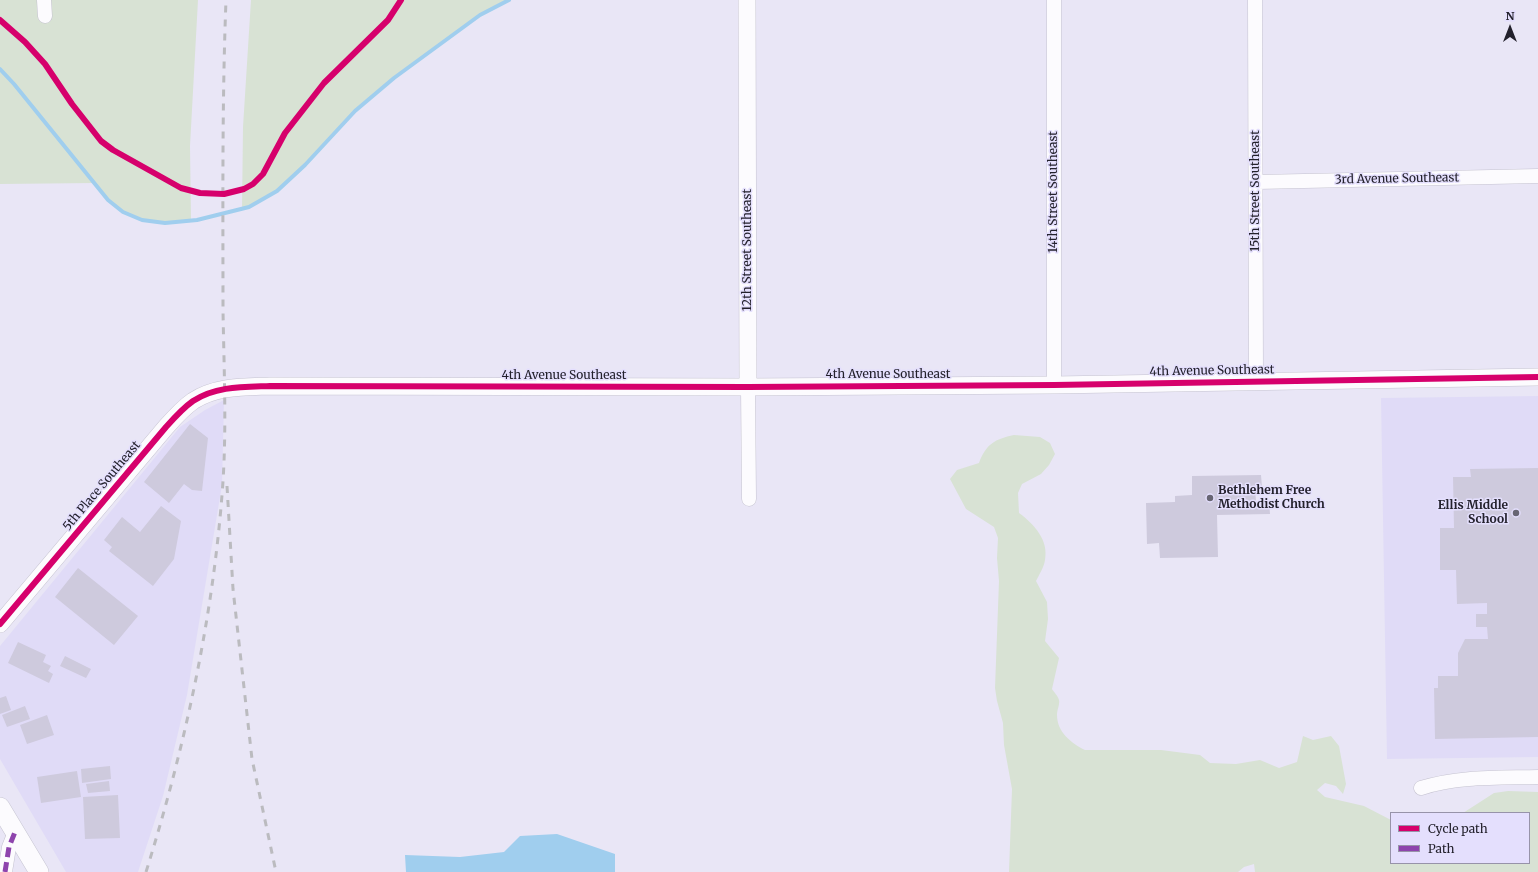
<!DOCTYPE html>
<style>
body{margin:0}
#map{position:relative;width:1538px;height:872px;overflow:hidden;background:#e9e6f6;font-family:Merriweather,serif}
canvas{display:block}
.legend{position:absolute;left:1390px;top:812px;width:140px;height:52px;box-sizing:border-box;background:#e4dffd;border:1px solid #9793a9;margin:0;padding:5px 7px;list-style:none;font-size:12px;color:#23212c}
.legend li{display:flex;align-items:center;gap:8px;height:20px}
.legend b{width:20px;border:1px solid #9793a9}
.north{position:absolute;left:1490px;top:8px;width:40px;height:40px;-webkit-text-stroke:3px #e4dffd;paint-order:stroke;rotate:0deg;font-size:11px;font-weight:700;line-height:16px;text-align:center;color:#23212c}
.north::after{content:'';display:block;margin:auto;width:14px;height:18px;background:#23212c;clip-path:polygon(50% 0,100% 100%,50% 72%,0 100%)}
</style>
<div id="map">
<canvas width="1538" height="872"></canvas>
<ul class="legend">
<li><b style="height:5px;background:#d6006c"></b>Cycle path</li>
<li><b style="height:5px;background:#8e44ad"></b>Path</li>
</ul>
<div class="north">N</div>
</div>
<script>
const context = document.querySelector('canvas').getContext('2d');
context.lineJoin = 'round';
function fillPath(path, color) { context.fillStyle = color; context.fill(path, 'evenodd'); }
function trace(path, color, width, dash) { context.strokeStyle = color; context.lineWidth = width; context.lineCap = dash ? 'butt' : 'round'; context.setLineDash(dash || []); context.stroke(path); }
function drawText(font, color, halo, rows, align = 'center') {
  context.font = font + ' Merriweather,serif'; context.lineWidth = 3; context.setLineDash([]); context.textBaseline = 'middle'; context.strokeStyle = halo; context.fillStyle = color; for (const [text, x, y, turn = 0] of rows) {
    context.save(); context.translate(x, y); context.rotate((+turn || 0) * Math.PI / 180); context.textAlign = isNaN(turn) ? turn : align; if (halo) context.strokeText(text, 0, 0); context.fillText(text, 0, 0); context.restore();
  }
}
fillPath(new Path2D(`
 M1538,396v361l-151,2 -6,-361z
 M224,400l-2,85 -35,210 -24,101 -25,76h-72l-66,-113v-113l180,-219 25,-17z`), '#e0dbf7');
fillPath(new Path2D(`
 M0,0h198l-8,146 1,74c-31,4 -60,4 -83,-20 -5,-5 -9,-11 -13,-17l-95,1z
 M251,0h258l-29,15 -86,63 -39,33 -50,54 -28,26 -28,16 -7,2 1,-82z
 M1014,435l26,2 10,6 5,11 -6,11 -8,9 -19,10 -4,9 1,20c15,11 30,27 26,47 -1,7 -6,15 -9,21l11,21 1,17 -3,22 14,17 -7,31c2,3 6,7 7,11 1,4 -2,10 -2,15 0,17 14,28 28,35h76l39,5 10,8 26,1 24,-4 19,8 18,-6 6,-26 10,4 18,-4 8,10 7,38 -3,10 -7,-8 -11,-3 -8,7 8,7 39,9 27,14v43h138v-50h-66l31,-20 14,-2 30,1v80h-283l-1,-8 -10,3 -6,5h-229l3,-83 -8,-44 -1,-22 -6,-22 -2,-13 4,-107 -2,-23 1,-20 -4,-11 -28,-18 -16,-30 7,-9 22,-7c7,-19 16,-24 35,-28z`), '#d8e2d4');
fillPath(new Path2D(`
 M557,834l58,20v18h-209l-1,-17 55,2 44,-5 16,-16z`), '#a0ceee');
trace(new Path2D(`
 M0,69l14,15 94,116 15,12 19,8 23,3 32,-3 52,-13 28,-16 28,-26 50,-54 39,-33 86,-63 29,-15`), '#a0ceee', 4);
fillPath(new Path2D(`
 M190,424l18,14 -6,53 -10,-1 -8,-6 -15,19 -25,-21z
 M1538,468v269l-103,2 -1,-51h4v-12h20v-23l7,-14h23l-1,-12h-11v-13h11v-11l-30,1 -1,-34h-16v-42h14l-1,-51h18l-1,-8z
 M1261,475l1,12 -7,1 1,13h13l1,13 -53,1 1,42 -58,1 -1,-15 -12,1 -1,-41 29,-1v-6l17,-1v-19z
 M161,506l20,15 -7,38 -21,27 -44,-35 3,-4 -8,-7 18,-23 18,15z
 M78,568l60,48 -24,29 -59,-48z
 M18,642l28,13 -3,7 8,4 -3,5 5,3 -4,9 -41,-20z
 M65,656l26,13 -5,9 -26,-12z
 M6,696l5,14 -11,4v-16z
 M25,706l5,13 -23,8 -5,-12z
 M47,715l7,20 -27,9 -7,-19z
 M110,766l1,13 -29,4 -1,-14z
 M77,771l4,26 -40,6 -4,-26z
 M109,781l1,10 -22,2 -2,-9z
 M118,795l2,43 -35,1 -2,-42z`), '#cecadd');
const minor = new Path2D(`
 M44,0l1,16
 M1054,0v385
 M1255,0l1,382
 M1257,182l281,-6
 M748,387l1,112
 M1421,788c38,-12 77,-10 117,-11
 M5,872l4,-25 6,-15`);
const tertiary = new Path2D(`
 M747,0l1,387
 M0,624l166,-197c8,-9 17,-19 27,-26 23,-15 50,-14 77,-15l478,1 306,-2 484,-8`);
const secondary = new Path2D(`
 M0,807l39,65`);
trace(minor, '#c5c3d0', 15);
trace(tertiary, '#c5c3d0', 18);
trace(secondary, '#c5c3d0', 20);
trace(minor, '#fcfbfe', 14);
trace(tertiary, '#fcfbfe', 17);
trace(secondary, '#fcfbfe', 19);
trace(new Path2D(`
 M227,486l6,103 19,170 24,113
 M146,872c38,-122 66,-249 76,-377 5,-61 2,-124 1,-185 0,-104 -1,-207 3,-310`), '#bbbbbf', 3, [7, 7]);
trace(new Path2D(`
 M5,872l4,-25 6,-15`), '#8e44ad', 5, [10, 5]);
trace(new Path2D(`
 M0,20l25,22 20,22 27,40 29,37 12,9 68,38 19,5 24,1 20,-5 9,-5 10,-10 22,-41 39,-50 64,-63 13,-20
 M0,624l166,-197c8,-9 17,-19 27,-26 23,-15 50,-14 77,-15l478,1 306,-2 484,-8`), '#d6006c', 6);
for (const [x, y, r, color] of [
 [1210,498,4,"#686673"],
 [1516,513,4,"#686673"]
]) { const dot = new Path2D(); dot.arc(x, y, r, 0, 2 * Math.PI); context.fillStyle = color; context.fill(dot); trace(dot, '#e4dffd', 1.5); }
drawText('12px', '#23212c', '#e4dffd', [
 ["3rd Avenue Southeast",1397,179,-1],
 ["15th Street Southeast",1256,191,-90],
 ["14th Street Southeast",1054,192,-90],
 ["12th Street Southeast",748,250,-90],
 ["4th Avenue Southeast",1212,371,-1],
 ["4th Avenue Southeast",888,375],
 ["4th Avenue Southeast",564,376],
 ["5th Place Southeast",102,486,-50]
]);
drawText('bold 12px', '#23212c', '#e4dffd', [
 ["Bethlehem Free",1218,491],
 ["Methodist Church",1218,505],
 ["Ellis Middle",1508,506,"right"],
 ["School",1508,520,"right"]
], 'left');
</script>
